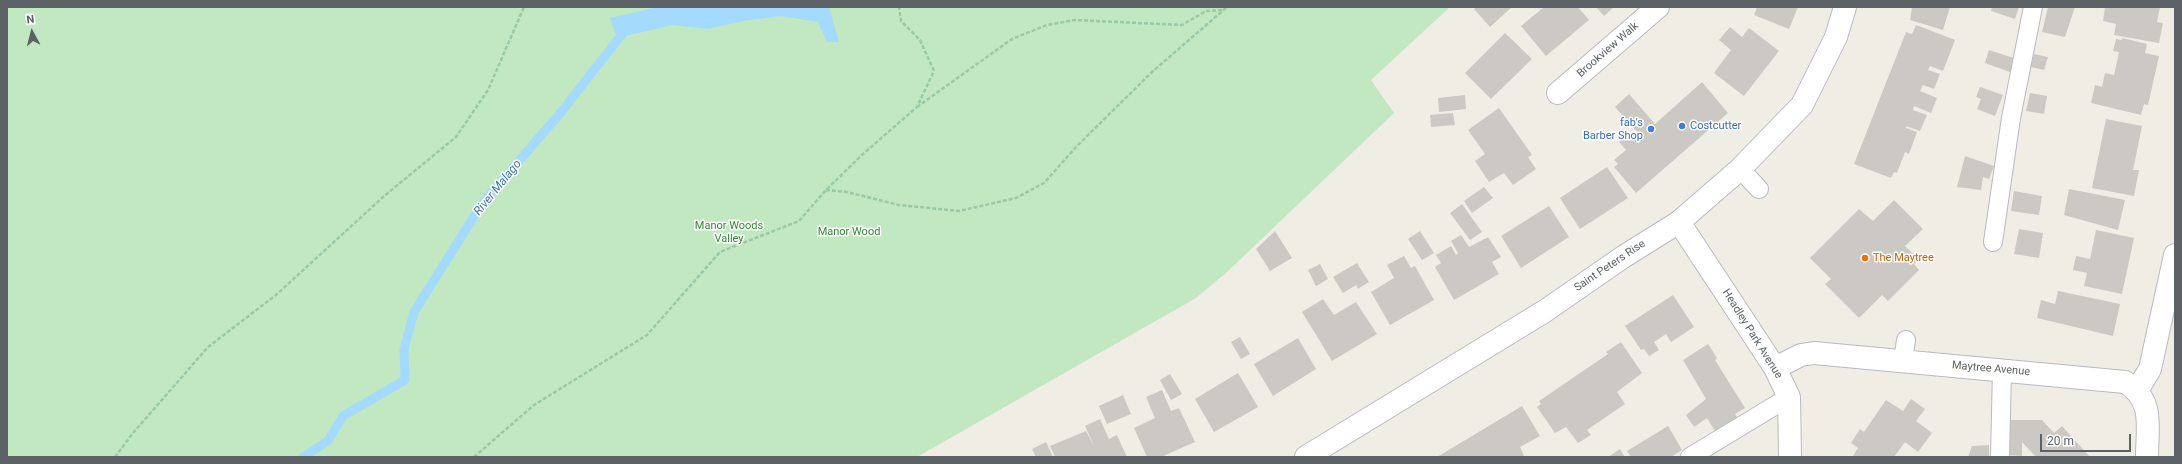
<!DOCTYPE html>
<style>
body{margin:0}
#map{position:relative;width:2182px;height:464px;overflow:hidden;background:#f0ede5;font-family:Roboto,sans-serif}
canvas{display:block}
.frame{position:absolute;inset:0;border:8px solid #5c6166;pointer-events:none}
.north{position:absolute;left:12px;top:12px;width:40px;height:40px;-webkit-text-stroke:3px #fff;paint-order:stroke;rotate:353deg;font-size:11px;font-weight:700;line-height:16px;text-align:center;color:#5c6166}
.north::after{content:'';display:block;margin:auto;width:14px;height:18px;background:#5c6166;clip-path:polygon(50% 0,100% 100%,50% 72%,0 100%)}
.scale{position:absolute;left:2040px;top:434px;width:91px;height:18px;box-sizing:border-box;border:2px solid #5c6166;border-top:0;padding-left:5px;font-size:12px;line-height:14px;white-space:nowrap;color:#5c6166;-webkit-text-stroke:3px #fff;paint-order:stroke}
</style>
<div id="map">
<canvas width="2182" height="464"></canvas>
<div class="frame"></div>
<div class="north">N</div>
<div class="scale">20 m</div>
</div>
<script>
const context = document.querySelector('canvas').getContext('2d');
context.lineJoin = 'round';
function fillPath(path, color) { context.fillStyle = color; context.fill(path, 'evenodd'); }
function trace(path, color, width, dash) { context.strokeStyle = color; context.lineWidth = width; context.lineCap = dash ? 'butt' : 'round'; context.setLineDash(dash || []); context.stroke(path); }
function drawText(font, color, halo, rows, align = 'center') {
  context.font = font + ' Roboto,sans-serif'; context.lineWidth = 3; context.setLineDash([]); context.textBaseline = 'middle'; context.strokeStyle = halo; context.fillStyle = color; for (const [text, x, y, turn = 0] of rows) {
    context.save(); context.translate(x, y); context.rotate((+turn || 0) * Math.PI / 180); context.textAlign = isNaN(turn) ? turn : align; if (halo) context.strokeText(text, 0, 0); context.fillText(text, 0, 0); context.restore();
  }
}
fillPath(new Path2D(`
 M7,7h1443l-79,73 23,33 -167,159 -31,26 -279,159h-910z`), '#c1e8c0');
fillPath(new Path2D(`
 M658,7h171l10,35h-12l-9,-20 -37,-6 -38,5 -35,8 -36,-4 -55,13 -7,-20z`), '#a5daff');
trace(new Path2D(`
 M303,457l25,-16 15,-25 62,-36 -1,-30 10,-38 68,-108 80,-93 64,-82`), '#a5daff', 9);
fillPath(new Path2D(`
 M1476,7h36l-22,20 -16,-18z
 M1544,7h34l11,13 -43,36 -25,-30z
 M1596,7h18l-10,9z
 M1757,7h41l-9,22 -35,-14z
 M1912,7h38l-7,23 -33,-10z
 M1992,7h27l-4,12 -24,-8z
 M2048,7h27l-10,30 -23,-5z
 M2105,7h55l-3,15 6,1 -4,20 -45,-8 2,-11 -13,-3z
 M1916,25l39,15 -12,31 -13,-5 -2,4 12,4 -6,15 -11,-4 -3,6 17,7 -6,15 -17,-7 -1,4 14,5 -7,16 -14,-5v2l11,4 -8,22 -4,-2 -8,21 -3,-1 -3,6 -37,-14 52,-132 6,2z
 M1730,27l12,10 7,-9 30,23 -35,45 -30,-23 17,-23 -12,-10z
 M1505,33l27,26 -41,40 -26,-26z
 M2122,38l25,6 -2,9 14,3 -11,49 -4,-1 -3,11 -50,-12 4,-18 7,2 3,-14 9,2 5,-23 -6,-1 3,-12 6,1z
 M1989,50l25,8 -4,14 -25,-9z
 M2034,54l14,3 -4,13 -13,-3z
 M1702,82l26,31 -92,80 -22,-26 4,-3 -4,-4 12,-10 -7,-8 11,-10 5,6 5,-3 -25,-28 14,-13 26,30z
 M1980,87l23,8 -8,21 -18,-7 4,-10 -5,-2z
 M2030,93l17,3 -3,18 -18,-3z
 M1465,95l1,14 -27,3 -1,-14z
 M1499,108l33,47 -4,2 8,12 -23,16 -9,-12 -15,9 -14,-21 10,-7 -17,-24z
 M1453,113l2,12 -24,2 -1,-12z
 M2106,119l36,7 -9,44h6l-5,26 -42,-8z
 M1965,156l29,10 -5,13 -6,-2 -2,13 -24,-3z
 M1607,167l21,31 -48,31 -20,-31z
 M1484,187l9,11 -21,15 -8,-12z
 M2069,189l56,11 -7,30 -54,-15z
 M2014,191l28,5 -3,19 -28,-4z
 M1894,200l29,29 -18,17 14,13 -5,5 5,6 -31,31 -6,-6 -23,23 -34,-34 6,-5 -21,-21 49,-49 14,12z
 M1462,204l20,28 -12,8 -20,-27z
 M1549,206l20,31 -48,31 -20,-32z
 M2019,229l24,4 -4,25 -25,-4z
 M2096,230l38,8 -12,56 -38,-8 3,-13 -14,-3 3,-14 14,3z
 M1275,231l17,27 -22,13 -14,-22z
 M1420,231l14,22 -12,7 -14,-21z
 M1461,235l8,12 19,-10 13,20 -9,5 7,12 -45,26 -19,-33 6,-4 -5,-8 15,-9 5,9 2,-2 -7,-12z
 M1404,256l7,12 4,-2 19,34 -44,25 -19,-33 23,-14 -7,-13z
 M1357,263l12,19 -11,7 -2,-4 -13,8 -10,-16z
 M1320,264l8,15 -12,7 -8,-16z
 M2058,291l62,13 -7,32 -76,-18 4,-18 14,4z
 M1673,295l21,32 -23,15 -5,-8 -12,8 5,8 -10,6 -5,-7 -3,1 -16,-24z
 M1323,299l11,16 22,-13 21,32 -45,27 -30,-49z
 M1240,337l10,17 -9,5 -10,-17z
 M1298,338l18,31 -43,27 -19,-32z
 M1621,342l21,31 -25,19 8,12 -38,26 4,5 -13,8 -12,-16 -11,6 -18,-26 4,-3 -2,-3 69,-47 -2,-2z
 M1708,344l9,14 -2,2 30,48 -10,6 5,8 -22,14 -11,-18 -13,9 -8,-12 20,-16 -23,-39z
 M1238,373l20,34 -44,25 -19,-33z
 M1170,374l12,20 -11,6 -11,-20z
 M1162,390l9,21 8,-3 16,34 -34,15h-14l-13,-29 21,-10 -9,-21z
 M1123,395l8,19 -24,10 -8,-18z
 M1911,399l14,10 -9,12 16,12 -14,19 -13,-10 -11,15 -41,-1 5,-8 -7,-5 9,-14 4,3 22,-32 17,11z
 M1522,406l18,30 -20,11 5,10h-88z
 M1100,419l9,20 8,-4 10,22h-72l-5,-11 36,-15 8,15 -9,-20z
 M2009,420h33l12,13 8,-7 28,31h-54l-14,-15v14l-14,-1z
 M1668,426l14,24 -11,7h-40l-4,-6z
 M1046,442l7,15h-17l-4,-8z
 M1989,445v12h-21l4,-11z
 M1620,449l5,8h-17z`), '#ccc9c4');
const lane = new Path2D(`
 M1740,169l19,20
 M1993,242l18,-124 22,-111
 M1903,361l3,-21
 M1690,457l99,-60
 M2000,457l2,-87`);
const street = new Path2D(`
 M1558,93l100,-86
 M1679,222l96,146 14,29 1,60
 M1775,368l26,-13 13,-2 311,29c30,18 22,45 22,75
 M2138,389l12,-20 25,-114`);
const secondary = new Path2D(`
 M1306,457l239,-146 78,-54 56,-35 61,-53 62,-64 34,-68 9,-30`);
trace(lane, '#b7bbbf', 20);
trace(street, '#b7bbbf', 24);
trace(secondary, '#b8bcc1', 24);
trace(new Path2D(`
 M917,107l95,-68 35,-14 28,-5 107,5 24,-14 17,-1
 M826,190l21,2 52,13 60,6 57,-13 28,-15 33,-37 75,-74 75,-65
 M115,457l18,-24 75,-86 68,-52 107,-98 73,-60 32,-47 36,-83
 M474,457l60,-52 113,-70 73,-83 79,-31 27,-31 37,-36 54,-47 17,-36 -14,-31 -19,-19 -2,-14`), '#99c9a6', 2.5, [4, 2]);
trace(lane, '#fff', 18);
trace(street, '#fff', 22);
trace(secondary, '#fff', 22);
for (const [x, y, r, color] of [
 [1682,126,4,"#3f7fe0"],
 [1651,129,4,"#3f7fe0"],
 [1865,258,4,"#e8710a"]
]) { const dot = new Path2D(); dot.arc(x, y, r, 0, 2 * Math.PI); context.fillStyle = color; context.fill(dot); trace(dot, '#fff', 1.5); }
drawText('11px', '#5c6166', '#fff', [
 ["Brookview Walk",1608,50,-41],
 ["Saint Peters Rise",1610,266,-34],
 ["Headley Park Avenue",1752,334,58],
 ["Maytree Avenue",1991,369,5]
]);
drawText('11px', '#366cbe', '#fff', [
 ["fab's",1643,123],
 ["Barber Shop",1643,136],
 ["Costcutter",1690,126,"left"]
], 'right');
drawText('11px', '#328733', '#fff', [
 ["Manor Woods",729,226],
 ["Valley",729,239],
 ["Manor Wood",849,232]
]);
drawText('11px', '#c56008', '#fff', [
 ["The Maytree",1873,258]
], 'left');
drawText('italic 12px', '#3b75ad', '#fff', [
 ["River Malago",498,188,-51]
]);
</script>
